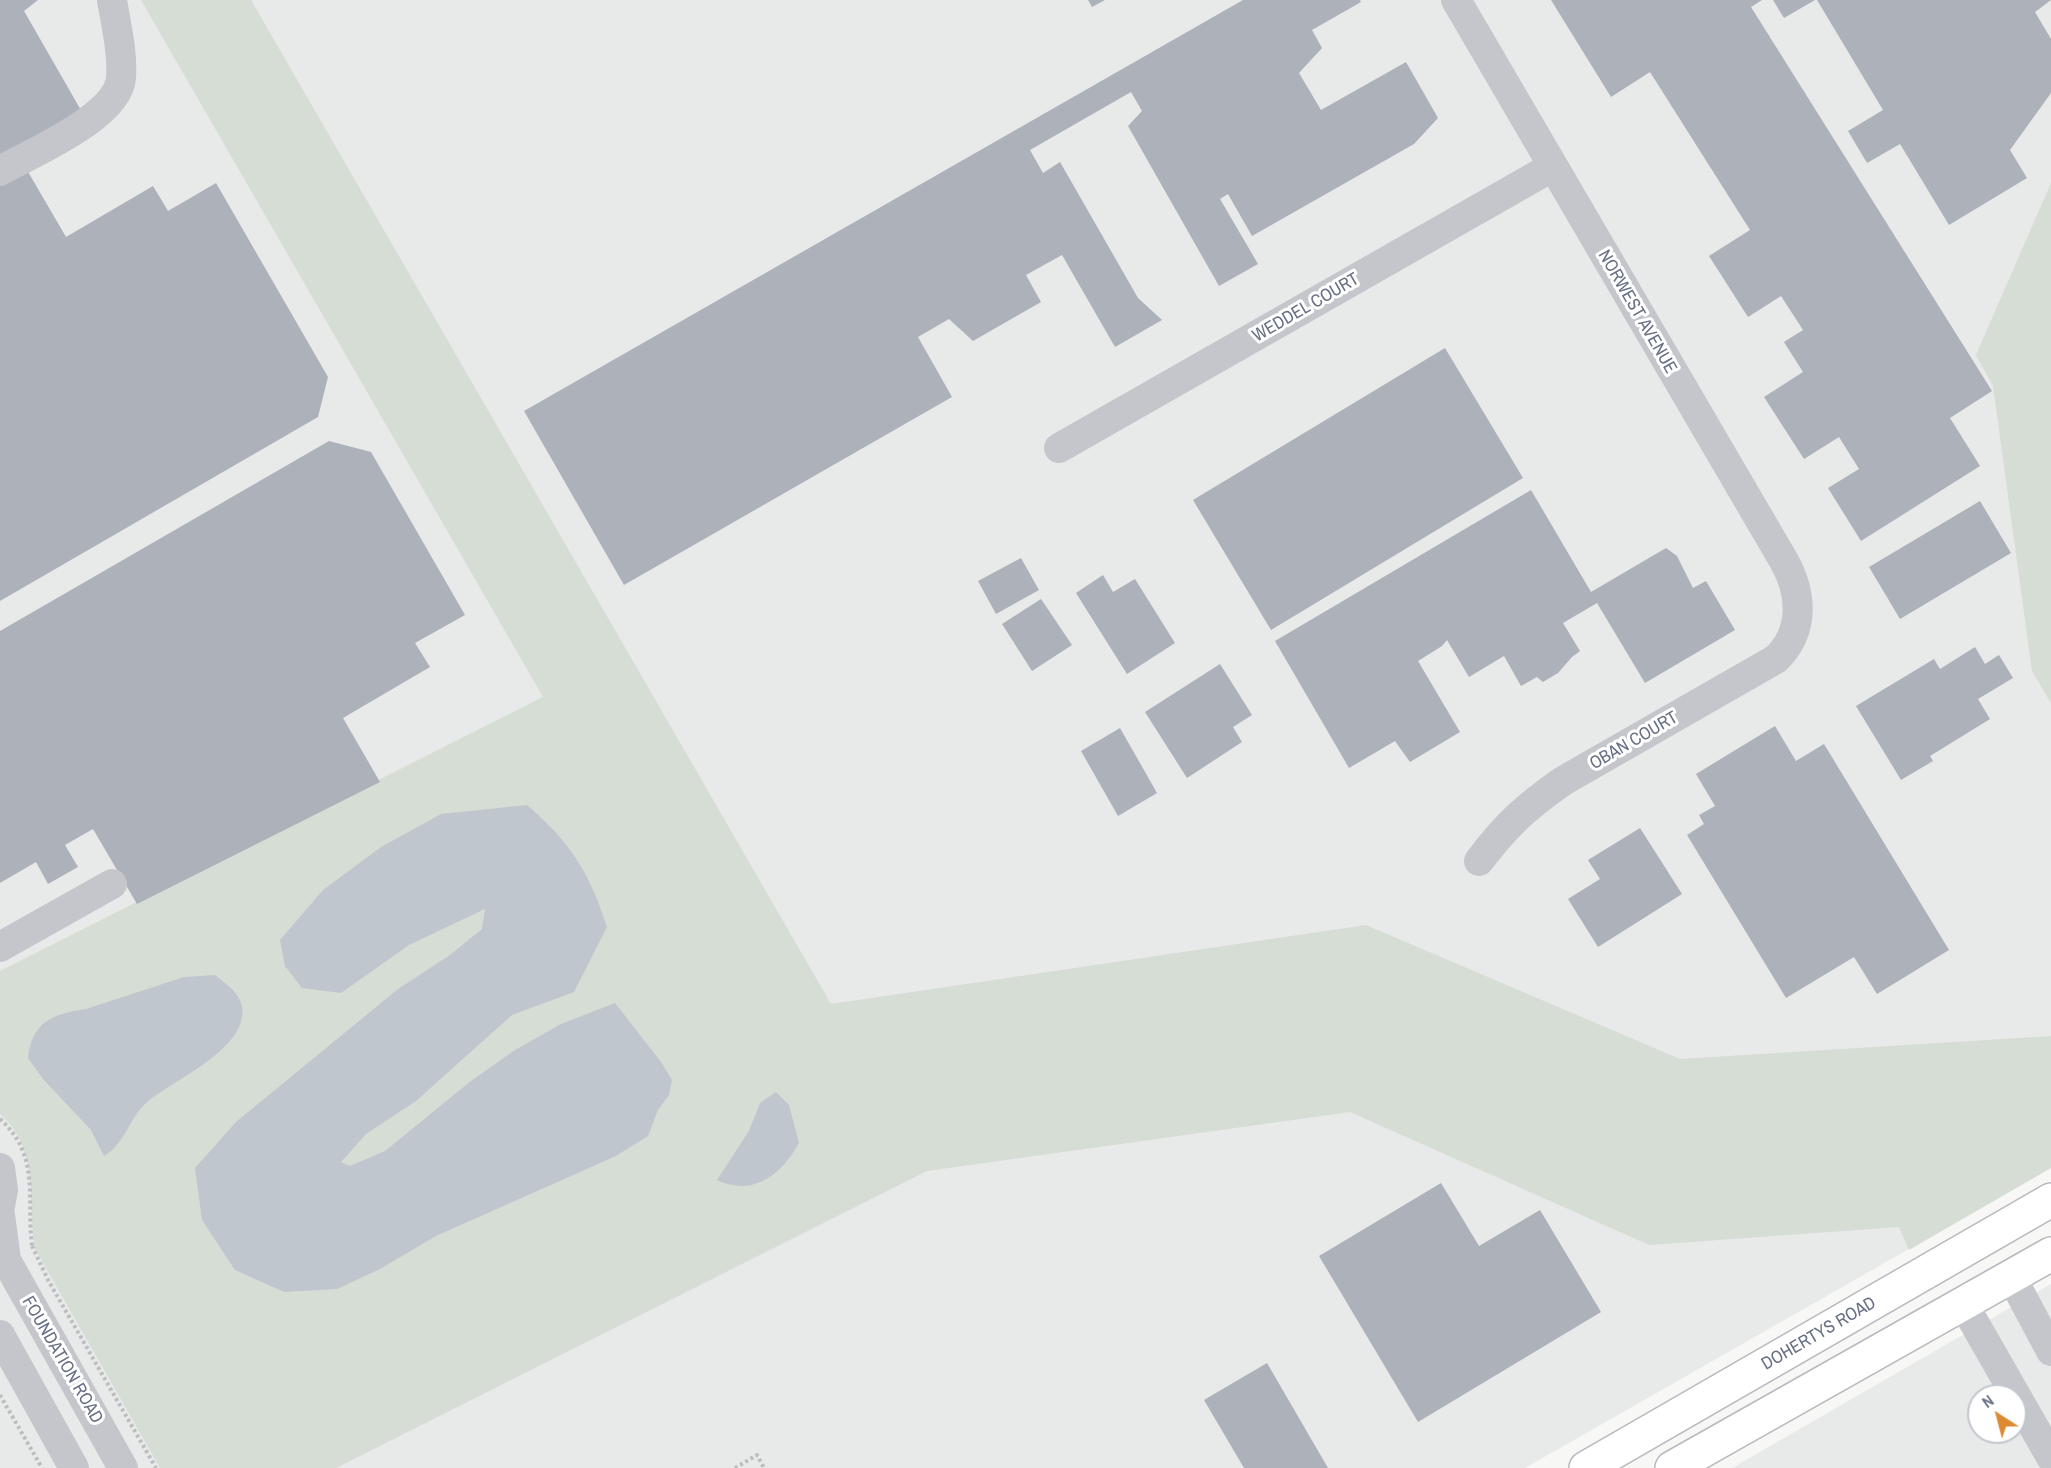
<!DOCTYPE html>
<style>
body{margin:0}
#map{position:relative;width:2051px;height:1468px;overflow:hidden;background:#f7f8f5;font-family:"Archivo Narrow",sans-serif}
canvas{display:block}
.north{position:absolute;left:1967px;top:1384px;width:60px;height:60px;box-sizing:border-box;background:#fff;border:2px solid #c3c6ce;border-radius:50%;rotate:324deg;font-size:16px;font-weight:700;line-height:24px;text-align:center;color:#687085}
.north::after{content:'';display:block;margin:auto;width:21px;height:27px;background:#dc8b32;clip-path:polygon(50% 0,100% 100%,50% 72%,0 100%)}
</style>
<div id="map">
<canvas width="2051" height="1468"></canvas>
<div class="north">N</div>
</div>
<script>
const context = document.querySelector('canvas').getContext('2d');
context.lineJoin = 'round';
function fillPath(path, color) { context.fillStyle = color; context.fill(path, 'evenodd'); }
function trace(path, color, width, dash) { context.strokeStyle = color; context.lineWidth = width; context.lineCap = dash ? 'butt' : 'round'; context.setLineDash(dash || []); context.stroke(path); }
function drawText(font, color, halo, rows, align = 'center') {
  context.font = font + ' "Archivo Narrow",sans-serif'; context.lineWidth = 6; context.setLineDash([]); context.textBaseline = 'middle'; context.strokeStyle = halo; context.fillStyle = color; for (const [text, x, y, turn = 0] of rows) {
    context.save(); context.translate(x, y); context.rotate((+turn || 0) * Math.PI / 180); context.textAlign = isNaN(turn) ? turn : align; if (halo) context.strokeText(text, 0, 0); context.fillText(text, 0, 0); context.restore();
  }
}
fillPath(new Path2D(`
 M0,0h2051v1168l-526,300h-1525z
 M2051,1284v184h-319zM1979,1396h36v36h-36z`), '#e8e9e9');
fillPath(new Path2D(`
 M141,0h110l580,1004 535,-79 314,134 371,-23v132l-142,82 -10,-23 -250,18 -299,-133 -423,59 -591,297h-176l-125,-219c-8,-47 6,-100 -35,-135v-143l543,-274z
 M2051,183v520l-19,-32 -39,-285 -17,-31z`), '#d6ddd5');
fillPath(new Path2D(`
 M527,805c44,38 62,67 80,122l-33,65 -62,23 -96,86 -50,33 -25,28 9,4 35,-15 86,-70 44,-31 46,-26 54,-21 46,59 11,18 -3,15 -11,15 -10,26 -32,20 -180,80 -56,33 -43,20 -53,3 -49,-22 -33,-50 -7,-52 41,-46 162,-133 52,-34 32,-26 3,-20 -76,36 -68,48 -39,-5 -17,-22 -5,-26 43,-50 58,-43 60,-33z
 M215,975c10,8 24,17 27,31 7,43 -68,73 -96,97 -17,15 -21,41 -42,53l-13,-26 -48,-51 -15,-21c4,-36 24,-44 58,-49l98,-32z
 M776,1092l13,13 10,38c-18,32 -45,54 -82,37l32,-49 11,-28z`), '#c0c6ce');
fillPath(new Path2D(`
 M0,0h38l-14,11 58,101 -82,47z
 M1088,0h17l-13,7z
 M1243,0h117l1,2 -49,28 10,18 -23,25 22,37 85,-48 32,56 -24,26 -162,92 -24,-42 -8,5 38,65 -39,22 -91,-160 14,-15 -11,-19 -101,58 13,23 17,-11 78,136 24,22 -47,27 -53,-92 -36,20 15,27 -68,39 -24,-22 -31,18 34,60 -328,188 -100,-174z
 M1551,0h211l-11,7 241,384 -42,27 30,48 -119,75 -33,-53 31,-19 -20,-32 -35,22 -40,-62 39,-25 -19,-30 19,-12 -22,-34 -33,21 -39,-61 41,-26 -100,-158 -39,25z
 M1773,0h42l-31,18z
 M1817,0h234l-16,12 16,27v54l-41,57 17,28 -78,47 -49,-81 -33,19 -19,-32 35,-21z
 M27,170l39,67 87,-51 15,25 48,-28 112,194 -10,40 -318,184v-415z
 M1445,348l78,130 -252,152 -78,-130z
 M329,441l42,11 94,163 -50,28 15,24 -87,51 37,64 -243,122 -44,-75 -28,16 13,22 -30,17 -12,-22 -36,21v-252z
 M1531,490l60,102 75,-44 11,8 16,32 13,-7 29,49 -90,53 -48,-80 -34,20 17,28 -8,6 -14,16 -15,9 -6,-5 -16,9 -17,-30 -35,21 -22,-37 -5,6 -24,15 42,71 -50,30 -15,-21 -46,27 -74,-127z
 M1980,501l31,52 -111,66 -31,-52z
 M1021,558l18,32 -43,24 -18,-33z
 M1103,575l10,17 22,-13 40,64 -48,31 -51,-81z
 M1041,599l31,46 -40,26 -30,-47z
 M1975,647l10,17 14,-9 14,23 -35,21 12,20 -60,37 3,5 -32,19 -45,-74 78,-47 6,10z
 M1220,664l32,51 -19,12 9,15 -55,36 -42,-66z
 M1775,726l21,35 28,-17 125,206 -72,44 -23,-37 -68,41 -99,-163 17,-11 -5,-9 16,-9 -19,-32z
 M1120,728l37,65 -39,23 -37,-65z
 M1640,828l42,66 -84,53 -30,-48 32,-20 -12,-19z
 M1441,1183l38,63 61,-36 61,102 -183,110 -99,-166z
 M1267,1363l61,105h-84l-40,-68z`), '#acb1ba');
const major = new Path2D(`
 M1586,1468l465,-268
 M1672,1468l379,-214`);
trace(major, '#b7b9bf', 36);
trace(new Path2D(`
 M0,1119c41,37 26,79 32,127
 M32,1246l16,34 108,188
 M0,1395l42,73
 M735,1468l22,-13 7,13`), '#bcbdc1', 4, [3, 3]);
trace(new Path2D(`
 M1456,0l328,561c18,32 21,70 -8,98l-213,122c-38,27 -56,43 -84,80
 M0,171c31,-18 118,-54 121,-93 2,-24 -5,-54 -9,-78
 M1059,448l493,-281
 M0,947l112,-63
 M0,1168l3,22 -3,16
 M0,1215l6,45 117,208
 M2012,1278l39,73
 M1964,1305l87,152
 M0,1335l74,133`), '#c4c6cb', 30);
trace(major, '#fff', 33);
drawText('18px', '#687085', '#fff', [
 ["WEDDEL COURT",1306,308,-30],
 ["NORWEST AVENUE",1637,312,60],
 ["OBAN COURT",1634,741,-30],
 ["DOHERTYS ROAD",1819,1334,-30],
 ["FOUNDATION ROAD",62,1360,60]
]);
</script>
